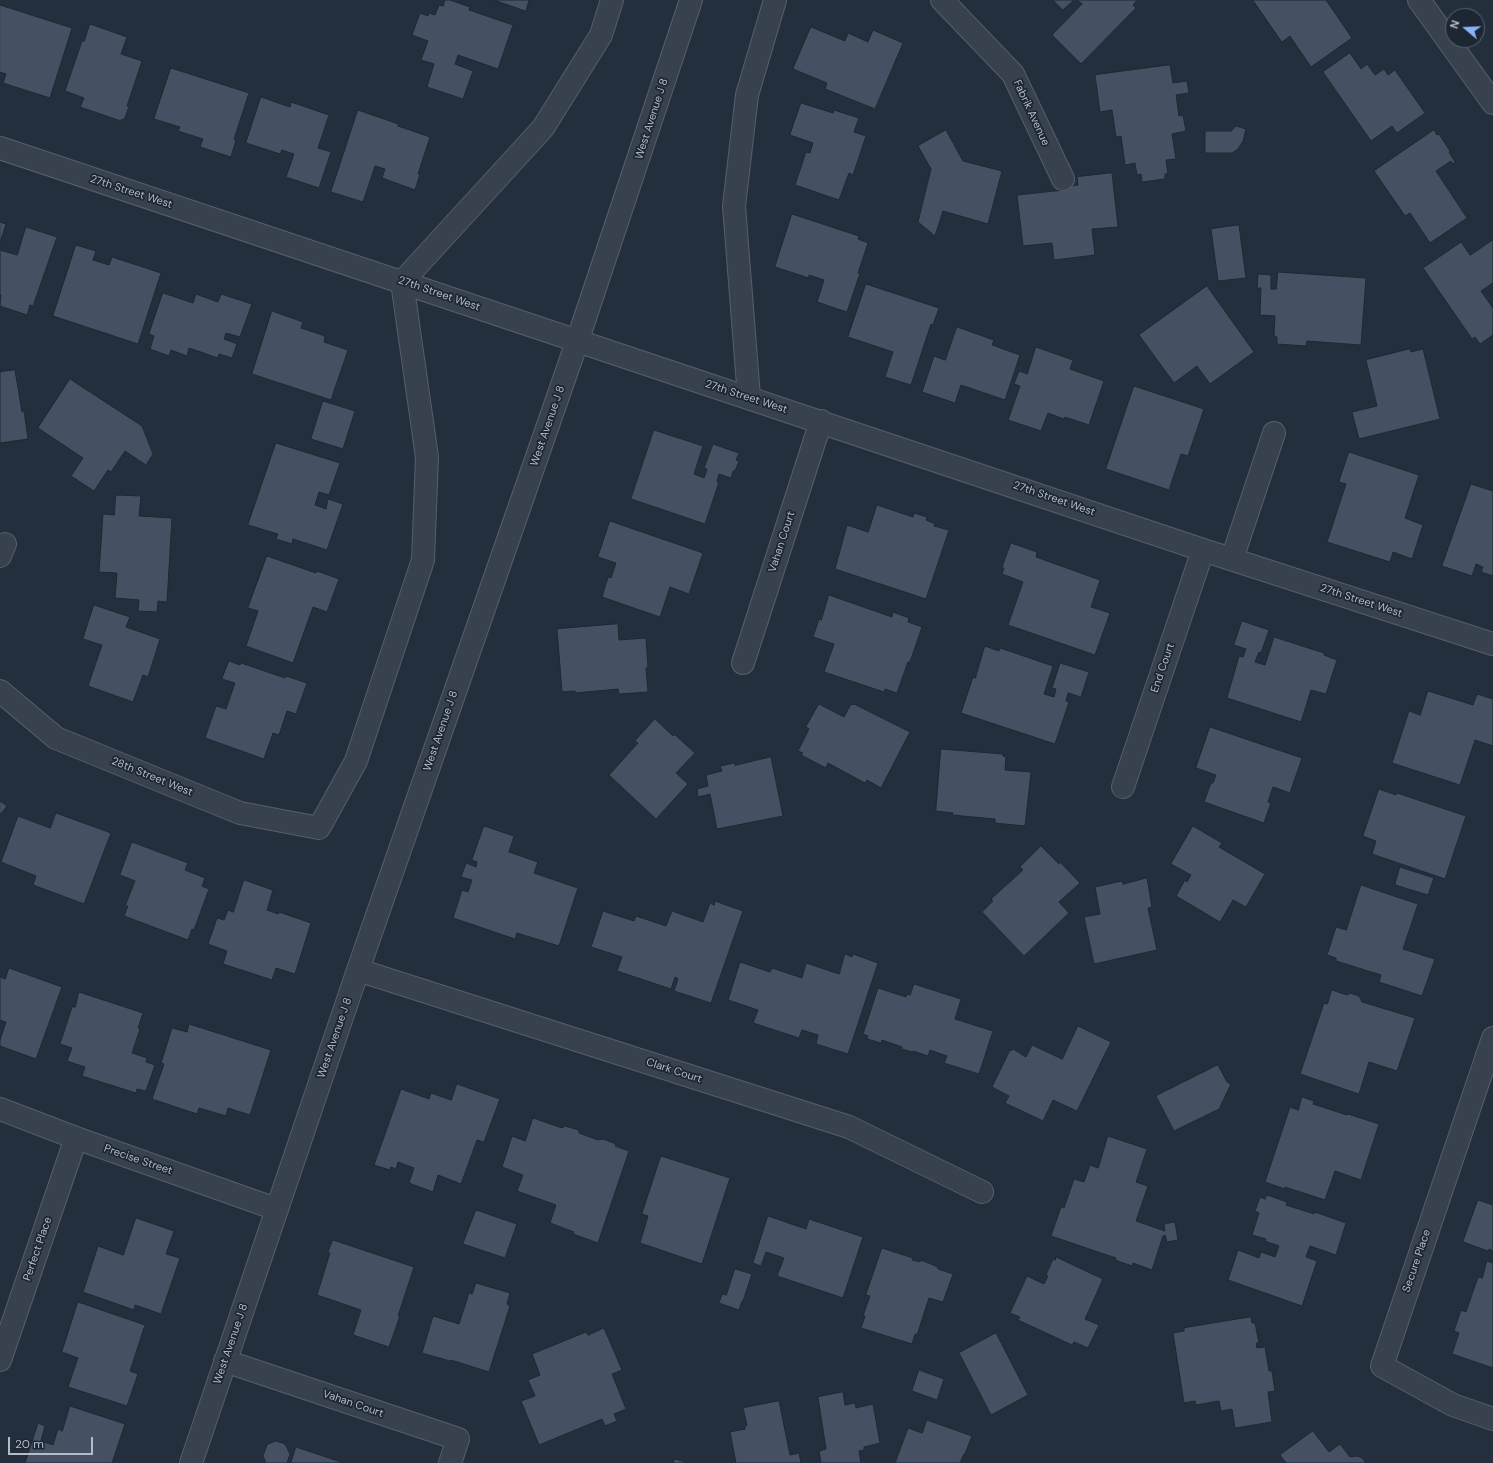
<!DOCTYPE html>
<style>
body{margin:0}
#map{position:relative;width:1493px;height:1463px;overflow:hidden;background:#242f3e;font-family:"DM Sans",sans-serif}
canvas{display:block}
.north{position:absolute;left:1445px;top:8px;width:40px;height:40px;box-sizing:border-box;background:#1d2633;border:1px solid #59626f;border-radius:50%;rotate:289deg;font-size:11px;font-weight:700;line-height:16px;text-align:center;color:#b4bcc9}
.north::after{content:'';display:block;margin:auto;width:14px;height:18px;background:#8ab4f8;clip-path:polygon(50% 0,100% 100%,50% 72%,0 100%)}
.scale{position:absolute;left:8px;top:1437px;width:85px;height:18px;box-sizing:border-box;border:2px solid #b4bcc9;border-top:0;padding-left:5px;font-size:12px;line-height:14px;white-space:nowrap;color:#b4bcc9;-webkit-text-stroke:3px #1d2633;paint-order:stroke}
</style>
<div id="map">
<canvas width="1493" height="1463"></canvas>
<div class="north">N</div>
<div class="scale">20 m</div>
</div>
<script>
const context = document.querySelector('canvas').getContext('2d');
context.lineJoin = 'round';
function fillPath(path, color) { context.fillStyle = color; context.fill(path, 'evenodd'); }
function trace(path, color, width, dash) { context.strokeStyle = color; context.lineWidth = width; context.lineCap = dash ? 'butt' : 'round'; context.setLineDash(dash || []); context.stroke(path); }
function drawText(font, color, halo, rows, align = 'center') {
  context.font = font + ' "DM Sans",sans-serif'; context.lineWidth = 3.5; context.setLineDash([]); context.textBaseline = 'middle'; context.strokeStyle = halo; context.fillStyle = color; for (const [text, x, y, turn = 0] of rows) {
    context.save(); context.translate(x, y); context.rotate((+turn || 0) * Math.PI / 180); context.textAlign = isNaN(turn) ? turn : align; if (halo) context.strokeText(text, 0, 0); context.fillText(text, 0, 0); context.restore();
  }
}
const building = new Path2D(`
 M445,0h5l20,7 -1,3 44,15 -15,44 -40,-14 -3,9 18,7 -10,28 -36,-12 7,-23 -13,-4 7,-19 -16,-6 8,-22 8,3 1,-3 6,2 4,-10 4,1z
 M494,0h35l-3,11z
 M1053,0h21l-11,10z
 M1077,0h60l-4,5 3,3 -55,56 -29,-29 30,-31z
 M1253,0h73l26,38 -41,29 -21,-31 -8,6z
 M0,5l72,23 -22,70 -47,-15 3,-9 -6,-2z
 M90,24l37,13 -6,17 21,7 -15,45 2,1 -5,13 -2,-1 -1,2 -41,-14 4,-9 -19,-7 17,-50h2z
 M811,27l34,14 3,-8 20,9 5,-12 30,13 -28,66 -50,-20 2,-6 -34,-14z
 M1350,53l11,16 6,-5 8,11 9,-6 4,6 7,-5 30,43 -28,20 -5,-7 -21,15 -48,-69z
 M1170,65l3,18 14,-2 2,12 -13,2 3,21 4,-1 3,16 -14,3 4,25 -10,1 2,14h-3v5l-23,3 -1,-8 -4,1 -2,-12 -10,2 -4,-29 -5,1 -4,-27 -12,2 -5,-37z
 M171,68l78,25 -15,46 2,1 -5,17 -31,-10 3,-8 -25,-8 2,-4 -26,-8z
 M261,97l29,10 1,-5 38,13 -11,33 13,4 -12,36 -33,-11 8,-23 -12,-4 -2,4 -34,-11z
 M801,103l32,10 1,-3 25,8 -5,14 12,4 -13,39 -4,-2 -10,27 -44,-15 11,-33 4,1 3,-10 -23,-8z
 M358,110l40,14v2l32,11 -12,37h2l-5,16 -33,-12 3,-9 -10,-3 -12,36 -32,-10z
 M1236,126l10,3 -3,12 -5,8 -6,4h-27v-22h26z
 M946,130l17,31 39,10 -14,53 -45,-13 -8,25 -17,-14 13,-53 -13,-23z
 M1434,130l3,5 2,-1 11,17 -1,1 6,10 -2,2 -2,-3 -15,10 31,47 -37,25 -20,-30 -5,3 -31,-45z
 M1112,173l6,54 -26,2 3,26 -41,5 -2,-17 -29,3 -6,-51 47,-5v-3l14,-2 -1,-8z
 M792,214l67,22 -1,3 10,4 -10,30h2l-13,39 -30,-10 7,-22 -15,-5v3l-34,-11z
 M0,222l6,2 -6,19z
 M1239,225l7,53 -28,3 -7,-52z
 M26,227l31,10 -24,69 -3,-1 -3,10 -27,-9 1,-11 -1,-1v-44l17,5z
 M1493,240v43l-12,8 12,17v27l-13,9 -5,-7 -3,2 -49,-71 38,-26 9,13z
 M76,245l20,6 -3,9 16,5 3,-8 49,16 -23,71 -85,-28z
 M1278,272l88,6 -5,67 -54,-4 -1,5 -29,-2v-7l-3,-1 1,-20 -15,-1 1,-27h-4l1,-14 13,1v14h5z
 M866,284l73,24 -6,17 -2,-1 -20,61 -26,-8 8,-25 -45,-15z
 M1207,286l47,66 -44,32 -13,-18 -23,17 -35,-48z
 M163,293l30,10 3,-9 22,8 3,-8 31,10 -12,33 -14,-4 -2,6 13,5 -5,14 -13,-4 -1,4 -29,-10 -2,8 -16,-6 -2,6 -19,-7 4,-13 -5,-2z
 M272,311l31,11 -2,6 24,8 -1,6 24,8 -17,50 -79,-26z
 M957,327l37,13 -2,5 28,10 -15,45 -44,-15 -6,18 -33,-11 12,-36 11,4z
 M1036,347l37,13 -3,9 34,12 -15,44 -24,-8 -1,2 -16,-6 -7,18 -33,-11 12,-34 -6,-2 5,-13 8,3z
 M1410,349l1,3 12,-3 17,70 -81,20 -7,-27 25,-6 -11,-46z
 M15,370l7,42 2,-1 4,28 -28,4v-71z
 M70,379l72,47 11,28 -7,11 -21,-14 -14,21 -3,-2 -14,21 -23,-15 12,-18 -45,-30z
 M1134,386l70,23 -16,47 -7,-2 -12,36 -63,-21z
 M323,401l32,10 -12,38 -32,-10z
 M654,430l49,16 -9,28 10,4 3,-9 -3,-1 9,-24 26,9 -3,7 3,1 -4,10h-2l-2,7 -12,-4 -2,8h2l-14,42 -74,-25z
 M276,443l64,20 -11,32 -10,-3 -4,13 11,4 2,-10 15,5 -16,46 -34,-11 -1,5 -16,-5 2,-5 -30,-9z
 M1349,452l70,23 -14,43 18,7 -11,34 -19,-7 -3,10 -63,-20 19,-58 -7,-2z
 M1471,484l22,7v85l-12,-4 2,-5 -7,-3 -4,12 -30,-10z
 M116,495l25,1 -2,20 33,2 -5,84 -9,-1 -1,11 -19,-1 1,-11 -24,-2 2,-25 -18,-1 4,-58 11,1z
 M877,505l36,12 1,-4 13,4 -1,3 9,4 -1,2 15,4 -23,69 -91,-30 12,-44 21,7z
 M610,521l93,32 -14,41 -19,-7 -10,30 -58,-20 6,-20 3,1 5,-15 -18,-6z
 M1011,543l26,9 -1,5 64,23 -9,27 19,6 -15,42 -87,-30 15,-43 -21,-8 2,-6h-2z
 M267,556l49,17 1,-2 22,8 -12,33 -14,-5 -20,56 -47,-17 12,-35 -10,-3z
 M829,595l63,22 1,-5 16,6 -1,4 14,5 -12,35h-2l-11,31 -12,-4 -1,3 -60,-20 10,-28 -21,-7 6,-18 2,1z
 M94,605l36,12 -4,10 34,12 -12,38 -5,-2 -10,27 -45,-16 14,-41 -19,-6z
 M1242,621l27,9 -8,23 -2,-1 -4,10 10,3 9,-28 50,16v2l13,5 -11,34 -15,-4 -10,32 -74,-24 12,-42 4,1 3,-8 -12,-4z
 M618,624l1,16 27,-2 2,29 -2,1 2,24 -29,2 -1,-5 -43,4v-2l-13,1 -5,-63z
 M985,646l14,5 1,-3 53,18 -9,28 10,3 2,-8 -4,-1 8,-25 29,9 -8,25 -13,-4 -2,8 3,1 -14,42 -94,-31 12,-36 2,1z
 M229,661l11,4 1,-2 44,15 1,-2 21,7 -11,31 -9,-3 -8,24 -6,-2 -9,26 -59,-21 11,-32 10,3 9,-26 -13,-4z
 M1428,691l45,14 4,-11 16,5v47l-18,-6 -15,45 -68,-22 17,-52 11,4z
 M819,704l25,13 7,-13 2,1 1,-1 56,28 -29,56 -14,-8 -2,3 -37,-20 -2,5 -25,-13 2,-2 -5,-2 11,-22 -3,-2z
 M655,719l18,17 1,-2 21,19 -19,20 12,11 -32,35 -47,-44 29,-32 -3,-2z
 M1210,727l92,31 -12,35 -17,-6 -5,15 3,1 -7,20 -60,-21 7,-19h2l3,-8 -20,-7z
 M941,749l62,5v2l3,1 -1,13 26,2 -6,54 -30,-3v-4l-43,-4 1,-2 -17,-2z
 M771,757l12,59 -66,13 -7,-35 -12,3 -1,-8 11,-3 -2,-11 16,-4 -2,-5 15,-3v2z
 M1379,789l17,6 1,-2 69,23 -21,63 -73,-25 4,-13 -13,-5z
 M0,801l7,5 -7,9z
 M56,813l55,20 -27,71 -51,-19 3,-9 -35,-14 17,-46 32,12z
 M484,826l30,10 -5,16 29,10 -4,11 44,15 -19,58 -42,-13 -2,6 -62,-21 9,-28 6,2 4,-12 -11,-3 5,-14 10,4 1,-5 -5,-2z
 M1193,826l29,17 -3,4 46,27 -19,33 -13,-7 -13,22 -44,-26 9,-16 2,2 4,-7 -20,-11z
 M132,842l56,21 -3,7 20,8 -3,8 7,3 -15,41 -2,-1 -4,11 -64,-24 4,-10h-3l10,-25 -15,-6z
 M1041,846l18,18 1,-2 20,21 -21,19 10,11 -45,43 -42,-44 11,-11 -2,-2 32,-29 -3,-3z
 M1400,867l34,11 -6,17 -33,-10z
 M1147,878l5,29 -4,1 9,42 -63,14 -10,-47 16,-3 -5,-27 27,-6 1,3z
 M244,880l29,10 -6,20 11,4 1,-2 32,11 -16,51 -19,-6 -4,12 -49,-16 4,-13 -19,-7 9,-26 7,2 4,-10 5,2z
 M1361,885l57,19 -15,45 32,10 -13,37 -43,-14 2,-7 -45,-14v-3l-9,-3 9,-28 10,3z
 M715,901l28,10 -32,92 -37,-12 4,-12 -3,-2 -4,12 -54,-18 5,-14 -31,-10 12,-36 31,10 2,-5 30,10 6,-15 31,11 7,-19 4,2z
 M845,954l7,3 1,-3 25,9 -30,91 -32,-10 2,-9 -16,-5 -3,8 -46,-15 5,-13 -30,-10 12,-38 30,10 2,-4 30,10 4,-15 33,11z
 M9,968l53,19 -26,72 -36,-13v-6l6,-18 -6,-2v-43l5,2z
 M914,984l47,15 -6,20 38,12 -14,43 -35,-11 3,-7 -17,-6 -2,6 -15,-5 -1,1 -10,-3v-2l-20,-7 -1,3 -14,-4 1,-3 -5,-2 15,-46 28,9 1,-3 3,1z
 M1332,990l15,5 3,-2 9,3 3,6 53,16 -18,53 -28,-9 -10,32 -59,-20 24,-71 3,1z
 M79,992l64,21 -5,15 2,1 -8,24 15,5 -1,4 9,3 -9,26 -9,-2 -1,4 -54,-17 3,-9 -18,-6 5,-13 -12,-4 12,-37h3z
 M189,1024l82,26 -21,65 -22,-7 -2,8 -27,-8 -2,6 -45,-15 12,-35 -3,-1 11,-35 15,4z
 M1078,1026l33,16 -34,69 -24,-11 -10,21 -38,-18 4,-7 -17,-9 18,-37 1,1 2,-2 13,8 6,-12 30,14z
 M1218,1065l9,17 4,2 -12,25 -45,22 -18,-35z
 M457,1084l43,15 -16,43 -7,-2 -16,44 -23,-9 -5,17 -24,-9 5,-15 -16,-6 -2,7 -5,-2 -1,3 -16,-5 27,-76 28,10 2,-6 20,7z
 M1302,1097l12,4 -1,3 34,11 1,-1 31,10 -18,56 -26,-9 -10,29 -40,-13v2l-20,-7 25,-75 8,3z
 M533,1118l29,10 3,-2 14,4v3l19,7 5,-1 13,5 -1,2 14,5 -31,92 -25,-9 1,-2 -24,-9 6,-18 -39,-14 6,-16 -21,-8 10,-31 13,5z
 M1108,1136l39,13 -11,33 12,4 -12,35 29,10 -1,-7 11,-2 3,18 -11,2 -2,-7 -2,1 -11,34 -19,-7 -1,3 -17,-6 1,-2 -65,-22 10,-29 3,1 10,-29 10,3 6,-17 8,3z
 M661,1156l69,22 -28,86 -62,-21 8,-27 -6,-2z
 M1267,1195l20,7 -1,3 28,9 1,-2 31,11 -10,32 -26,-9 -4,11 11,4 -15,45 -74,-26 10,-30 21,8 2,-6 14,5 4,-11 -14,-5 1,-2 -14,-4 7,-22 -4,-2 5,-14 5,2z
 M1478,1200l15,5v46l-4,-2 -1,2 -25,-9z
 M476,1210l41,14 -12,34 -42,-14z
 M768,1216l38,13 3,-10 54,18 -20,61 -66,-22 7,-18 -18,-6 -5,14 -8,-3z
 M136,1218l38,13 -8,23 14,4 -19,56 -26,-9 -1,5 -51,-18 15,-46 25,9z
 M333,1240l81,27 -16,49h2l-11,31 -36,-12 8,-25 -44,-15 13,-42 -2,-1z
 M882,1248l31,10 -1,2 8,2 1,-2 17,7v2l15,5 -10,28 -14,-4 -12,37 -2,-1 -3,10 -51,-16 4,-12h-2l7,-20 -4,-1z
 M1056,1257l47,22 -18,40 14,6 -11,23 -14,-6 -2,3 -54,-25 2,-3 -10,-4 17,-37 17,8 4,-8 -2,-1 7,-16 2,1z
 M1487,1261l6,2v105l-41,-14 7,-21 -5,-2 7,-21 5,2 12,-35 4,1z
 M735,1269l17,5 -9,27h-1l-3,9 -20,-7 3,-9 4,1z
 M476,1283l34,10 -3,11 3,2 -21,66 -38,-12 -1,1 -28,-8 11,-37 26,8 10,-31 3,1z
 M78,1302l67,23 -15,46 8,3 -11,32 -59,-19 10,-29 -16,-6z
 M1251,1317l1,6h3l4,20h-3l1,5 8,-1 4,24h3l3,20 -7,1 4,30 -37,6 -3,-19 -11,2 -2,-10 -23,4 -1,-4 -11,2 -11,-70 11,-2v-3z
 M604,1328l18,42 -10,4 14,35 -12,5 3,7 -12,5 -3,-7 -63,26 -18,-44 14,-5 -7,-16 12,-5 -8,-21 54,-22 2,3z
 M996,1333l32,62 -37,20 -32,-62z
 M919,1370l25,9 -7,21 -25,-9z
 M843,1392l2,13 10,-2 1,5 17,-4 7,39 -16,4v3l-5,1 2,12h-40l-2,-12 7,-2 -8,-52z
 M779,1401l11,54 9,-2 2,10h-65l-6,-31 15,-3v-3l2,-1 -4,-17z
 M70,1406l55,18 -13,39h-87l13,-40 7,3 -4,15 12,4 5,-16 4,2z
 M927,1420l45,16 -7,18h-1l-4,9h-65l13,-35 14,5z
 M1313,1431l16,21 11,-8 10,13 7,-1 5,2 4,5h-80l-6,-8z
 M276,1441l9,3 5,10 -3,9h-21l-3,-7 4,-11z
 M296,1447l48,16h-53z
 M675,1459l13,4h-15z`);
fillPath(building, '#455162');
trace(building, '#1f2835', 1);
const minor = new Path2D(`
 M942,0l71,74 50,105
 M1419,0l74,103
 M0,148l1203,402 290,94
 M749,397l-15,-191 13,-111 28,-95
 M0,556l5,-12
 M1232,559l42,-126
 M743,663l78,-242
 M0,691l56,47 184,75 79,15 37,-67 67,-201 4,-103 -25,-175 141,-154 58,-93 11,-35
 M1123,787l80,-237
 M358,970l491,157 133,65
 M1493,1038l-111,328 71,39 40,14
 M0,1109l76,29 200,71
 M0,1360l76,-222
 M225,1361l233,78 -8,24
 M191,1463l167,-493 219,-628 114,-342`);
trace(minor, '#565f6c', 24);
trace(minor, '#38414e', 22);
drawText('11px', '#b4bcc9', '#1d2633', [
 ["Fabrik Avenue",1031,113,65],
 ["West Avenue J 8",652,119,-72],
 ["27th Street West",131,192,18],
 ["27th Street West",439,294,19],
 ["27th Street West",746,397,18],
 ["West Avenue J 8",548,426,-71],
 ["27th Street West",1054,499,19],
 ["Vahan Court",782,542,-72],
 ["27th Street West",1361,601,18],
 ["End Court",1163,668,-71],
 ["West Avenue J 8",441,731,-71],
 ["28th Street West",152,777,22],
 ["West Avenue J 8",335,1038,-71],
 ["Clark Court",674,1071,18],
 ["Precise Street",138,1160,19],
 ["Perfect Place",38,1249,-71],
 ["Secure Place",1417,1261,-71],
 ["West Avenue J 8",231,1344,-71],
 ["Vahan Court",353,1404,19]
]);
</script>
